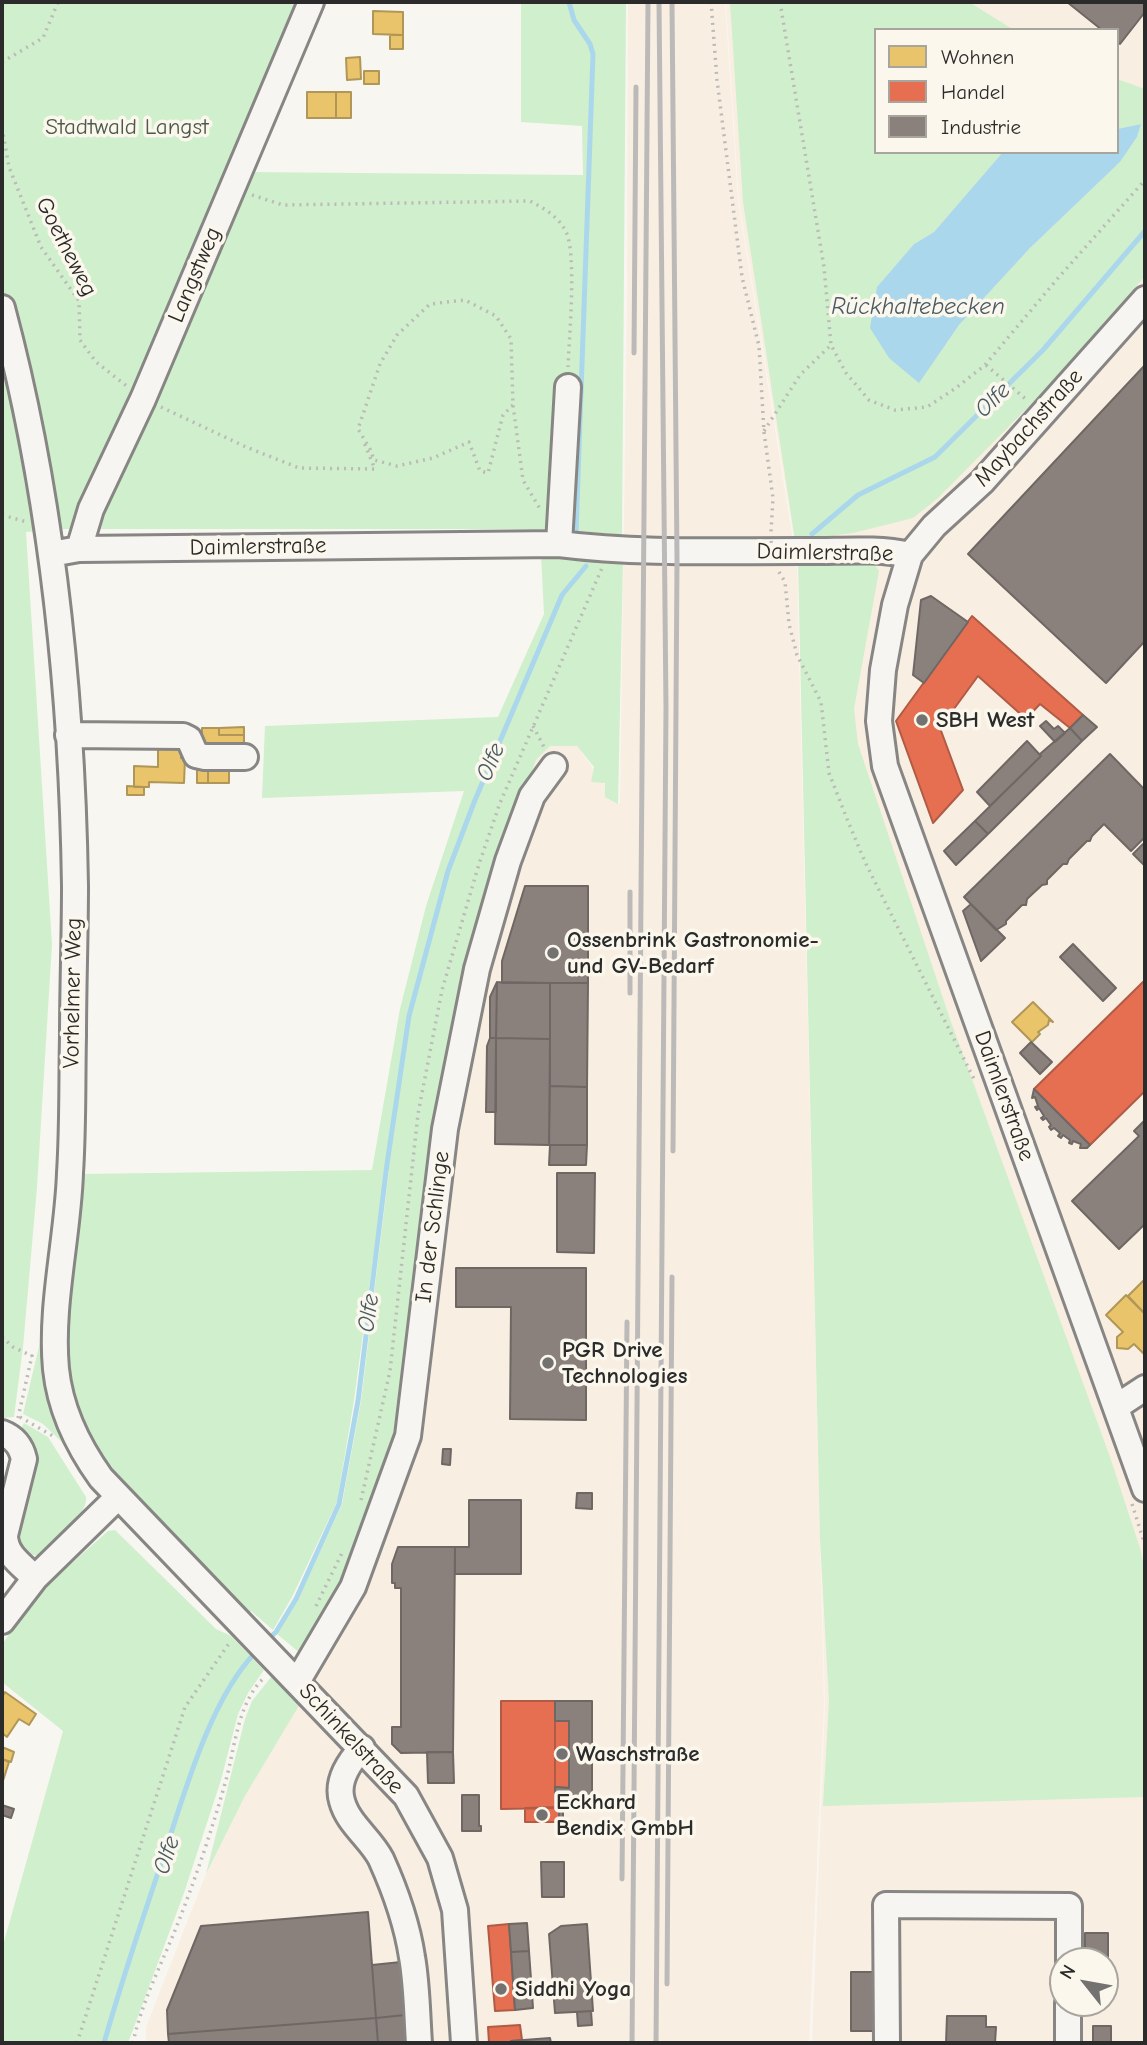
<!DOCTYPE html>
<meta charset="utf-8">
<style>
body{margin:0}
#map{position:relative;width:1147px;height:2045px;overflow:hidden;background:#f8f6f0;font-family:"Comic Neue",sans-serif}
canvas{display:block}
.frame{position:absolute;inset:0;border:4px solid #2b2b2b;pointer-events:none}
.legend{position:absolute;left:874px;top:28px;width:245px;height:126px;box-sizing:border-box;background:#fbf7ec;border:2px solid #a8a59f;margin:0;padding:9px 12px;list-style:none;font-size:21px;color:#2b2b2b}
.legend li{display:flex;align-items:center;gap:14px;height:35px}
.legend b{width:35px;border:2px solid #a8a59f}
.north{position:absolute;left:1049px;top:1947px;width:70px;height:70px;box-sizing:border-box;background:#fbf7ec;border:2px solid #a8a59f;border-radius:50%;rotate:301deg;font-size:19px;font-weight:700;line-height:28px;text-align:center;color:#2b2b2b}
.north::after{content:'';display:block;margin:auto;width:24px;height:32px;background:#737270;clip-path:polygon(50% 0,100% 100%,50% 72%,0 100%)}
</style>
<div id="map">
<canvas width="1147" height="2045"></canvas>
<div class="frame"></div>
<ul class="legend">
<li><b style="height:19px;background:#e9c46a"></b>Wohnen</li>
<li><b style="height:19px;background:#e76f51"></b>Handel</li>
<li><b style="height:19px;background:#8a817c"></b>Industrie</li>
</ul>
<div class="north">N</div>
</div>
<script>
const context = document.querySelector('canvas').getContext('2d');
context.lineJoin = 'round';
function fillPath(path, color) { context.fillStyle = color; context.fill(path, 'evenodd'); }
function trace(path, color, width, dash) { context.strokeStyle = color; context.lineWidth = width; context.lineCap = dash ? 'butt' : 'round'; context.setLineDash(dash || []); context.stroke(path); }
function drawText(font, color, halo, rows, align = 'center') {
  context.font = font + ' "Comic Neue",sans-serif'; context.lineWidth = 7; context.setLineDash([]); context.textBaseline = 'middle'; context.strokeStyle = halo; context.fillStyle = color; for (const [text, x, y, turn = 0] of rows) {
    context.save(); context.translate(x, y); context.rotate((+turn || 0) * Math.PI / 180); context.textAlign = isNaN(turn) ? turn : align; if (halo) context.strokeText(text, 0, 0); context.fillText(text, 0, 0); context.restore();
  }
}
fillPath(new Path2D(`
 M628,2h97l13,199 59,364 27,1139 -15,339h-663v-16l60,-153 39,-78 55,-92 -14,-14 58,-108 155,-720 37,-103 14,-13h27l41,58 2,-1 7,-496z
 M726,2h419v2041h-333l13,-339 -27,-1141 -59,-362zM876,30h241v122h-241zM1063,1961h42v42h-42z`), '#f9eee2');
fillPath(new Path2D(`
 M2,2h318l-75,170 338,3 -1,-49 -61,-4v-120h105l-4,533 -65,-6h-492l-39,3 26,412 -15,243 -14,160 -9,70 -12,1z
 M730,2h239l45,28h-138v122h127l-69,80 -20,12 -37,43 42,95 40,-57 71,-77 90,-86 17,-25 4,-13 -24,5v-50l28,10v187l-108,122 -99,100 -25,20 -60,15 -58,7 -52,-338z
 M541,554l82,6 -5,244 -13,-7v-14l-14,-1 3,-15 -17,-21h-27l-14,14 -37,102 -99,571 -56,149 -38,70 -6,1 -23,-19 21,-34 44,-96 19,-103 28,-231h-4l-31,230 -17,102 -45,95 -19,33 -22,-19 -6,4 -152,-162 -21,-51 -8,-67 17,-161 291,-4 28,-161 26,-103 38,-115 -202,7 3,-72 233,-9 46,-103z
 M798,559l75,3 6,9 -25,138 4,35 92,275 160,438 30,91 5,22v227l-322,9 6,-105 -9,-161z
 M45,1321l17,114 5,12 -24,-23 -20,-10z
 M24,1423l24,14 38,60c2,17 -32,52 -48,59l-14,-3 -9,-17 5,-106z
 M115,1530l101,99 15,7 33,34 -16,23 -10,21 -17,66 -37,113 -56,150h-126v-94l61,-218 -61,-49v-37l19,-29 24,-29 63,-56z
 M272,1676l28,28 -55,92 -39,78 39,-155 7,-18z`), '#d0efcc');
fillPath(new Path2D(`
 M1141,124l-4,13 -17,25 -90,86 -71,77 -40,58 -30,-25 -19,-30 7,-41 37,-43 20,-12 69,-80h114v-23z`), '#abd7ec');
const homes = new Path2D(`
 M373,11l30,1v23l-30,-1z
 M390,35h13v14h-13z
 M360,57l1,22 -14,1 -1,-22z
 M364,71h15v13h-15z
 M307,92h29v26h-29z
 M336,92h15v26h-15z
 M244,727v8h-25v-7z
 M202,728h17v7h25v13l-42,1z
 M158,741h23v17h4l-1,25 -35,-1v5h-15v-21l24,1z
 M197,770h11v13h-11z
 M208,770l21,1v12h-21z
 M127,786l17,1v8h-17z
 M1033,1002l20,20 -4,-2 -1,5 -10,7 2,2 -8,8 -20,-20z
 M1145,1279v35l-17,-18z
 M1126,1295l19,19v41l-11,-11 -6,5 -11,-1v-11l6,-5 -17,-17z
 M5,1692l31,22 -7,11 -10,-6 -12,18 -5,-4v-36z
 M2,1747l12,5 -3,10 -9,-3z
 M2,1759l7,3 -7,22z`);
fillPath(homes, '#e9c46a');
trace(homes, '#b09657', 2);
const shops = new Path2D(`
 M972,616l111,99 -13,13 -30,-24 -14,15 -48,-43 -38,52 23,62 -30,33 -37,-102z
 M1145,980v111l-55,54 -56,-56z
 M501,1701h54v107l-54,1z
 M555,1721h14v67l-14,-1z
 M559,1807v15h-34v-14z
 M509,1924l6,86 -20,1 -7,-85z
 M520,2025l2,15 -11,1v2h-22l-1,-16z`);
fillPath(shops, '#e76f51');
trace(shops, '#af5b46', 2);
const industry = new Path2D(`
 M1067,2h78v10l-25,32 -3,-2v-12h-15z
 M1145,365v276l-39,42 -138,-129z
 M931,596l37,26 -44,61 -11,-8 8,-75z
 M1083,715l14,12 -15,14 -12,-13z
 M1046,721l8,8 4,-3 7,7 -10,9 -15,-16z
 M1070,728l12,13 -94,93 -13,-13 66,-65 -1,-2z
 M1027,741l14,15 -51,50 -13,-14z
 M1110,754l35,36v47l-14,14 -27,-27 -12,12 -2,5h-3l-18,18 -2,5h-4l-16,16v4l-5,1 -15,14 -1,6h-4l-16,16v3l-10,6 -32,-33z
 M975,821l13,13 -32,31 -12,-14z
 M1143,844l2,3v19l-12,-12z
 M525,886h63v97h-86v-22z
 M971,904l34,34 -24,23 -18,-50z
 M1073,944l43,44 -13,13 -43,-44z
 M497,982l-1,56h-6v-41z
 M497,982l53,1v56l-54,-1z
 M550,983h38l-1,104 -37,-1z
 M490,1038h6v74h-10l1,-66z
 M496,1038l54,1 -1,106 -54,-1z
 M1031,1042l21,20 -12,12 -20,-21z
 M550,1086l37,1v58h-38z
 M1034,1089l56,56 -3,3h-7l1,-4 -8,-3 -1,3 -3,-1 1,-3 -7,-5 -2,3 -3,-2 2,-3 -6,-5 -3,2 -2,-3 2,-2 -5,-7 -3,2 -2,-2 3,-2 -5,-8 -2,2 -2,-3 3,-1 -3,-9 -3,1z
 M1145,1120v104l-26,25 -47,-48 67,-65 -5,-5z
 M550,1145h37l-1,20h-37z
 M557,1173h38l-1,80 -37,-1z
 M456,1268h130v152l-76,-1 1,-112h-55z
 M443,1449h8l-1,16 -8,-1z
 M577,1493h15v16l-16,-1z
 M469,1500h52v74h-66v-27h14z
 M398,1547h57l-2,205 -52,1 -9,-9v-17h9v-139h-6v-5h-3v-19z
 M555,1701h37v107h-29v14h-4v-15h-4v-20l14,1v-67h-14z
 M427,1752h26l1,31h-26z
 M462,1795h17v31h2v5h-19z
 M2,1805l12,4 -3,9 -9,-3z
 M541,1862h23v35h-22z
 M368,1912l8,106 -208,16 -1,-24 34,-84z
 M527,1923l2,28 -18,1 -2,-28z
 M587,1924l6,87 -38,2 -6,-79 12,-8z
 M1085,1933h23v63h-3v-35h-20z
 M529,1951l4,57 -18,2 -4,-58z
 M401,1962l4,53 -29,3 -4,-53z
 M851,1972h30l-1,59h-29z
 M591,2011l1,14 -14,1 -1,-14z
 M405,2015l2,28h-29l-2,-25z
 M947,2016h39v11h10l-1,16h-49z
 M376,2018l2,25h-209l-1,-9z
 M1093,2026h18v17h-18z
 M550,2038l1,5h-40v-2z`);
fillPath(industry, '#8a817c');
trace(industry, '#6e6764', 2);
trace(new Path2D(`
 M569,2l5,18 16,24 3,10 -17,479
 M812,534l46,-39 77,-38 108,-107 102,-119
 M265,1642l11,-10 20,-33 43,-95 19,-103 29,-237 22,-148 39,-145 27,-71 87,-205 24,-29
 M104,2043c18,-63 39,-126 60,-188 20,-61 47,-158 92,-203`), '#abd7ec', 5);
const minor = new Path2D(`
 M1145,299l-163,183 -48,44 -24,29 -15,50 -12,65 -4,51 6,45 260,723
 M2,308c50,187 70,384 73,578 0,50 -2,100 -2,150 -1,45 0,91 -3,137 -2,63 -20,133 -14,196 4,39 22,77 45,109l305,318 34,62 15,52 9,133
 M559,544l9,-157
 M79,549l12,-40 52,-110 168,-397
 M51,554l28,-5 480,-5c79,10 160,7 240,7 38,1 74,-4 111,4
 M68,735l115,1 6,3 7,16 9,2h40
 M1116,1407l29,-19
 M2,1433c13,5 19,13 22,26l-19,76c0,20 17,30 30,43
 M2,1621l33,-43 83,-81
 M297,1682l56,-95 55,-151 37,-307 32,-160 31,-108 24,-65 22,-30
 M362,1748c-13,14 -26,33 -20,53 6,23 29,38 39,58 14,31 26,65 31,98 5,28 5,58 7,86
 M887,2043l-1,-138 183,1v55
 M1068,2043v-40`);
trace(minor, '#878684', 30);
trace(new Path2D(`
 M711,2l6,78 25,197 17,69 5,86 9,66 -2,34
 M780,2l44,265 7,78 15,28 23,27 26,10 32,-3 29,-19 29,-23 74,-88 86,-97
 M2,62l41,-24 15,-36
 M2,128l7,39 32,80 38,54 1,39 16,22 32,25
 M252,195l31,10 247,-4c15,8 28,15 36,31 11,22 3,107 2,135
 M986,365l42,36
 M513,405l-10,10 -15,58 -8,-2 -11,-29 -36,16 -36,8 -23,-6 -4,-11 -12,-20 22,-65 17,-29 33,-31 35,-4 31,16 15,23 2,66 10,75 17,29
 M161,407l85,40 53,21 76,1 -12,-29
 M764,431l36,-56 31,-30
 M2,515l25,7
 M779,572l6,10 4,42 8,31 24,47 8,71 18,46 18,43 109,217
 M533,726l12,23
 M2,1337l11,10 19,9
 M20,1417l33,19
 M18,1418l15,-67
 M361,1500l29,-129 28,-257 24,-124 37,-126 21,-61 102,-235
 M1132,1504l13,41
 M316,1606l26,-53
 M77,2043l108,-336 45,-65
 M133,2043c8,-39 28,-78 43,-115 19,-48 36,-98 50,-148 9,-33 12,-79 39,-103`), '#bcbab8', 3.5, [2, 5]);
trace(minor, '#f6f5f1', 24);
trace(new Path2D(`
 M672,2l5,558 -4,591
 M634,353l2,-266
 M630,993v-101
 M622,1879l5,-557
 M667,1984l5,-707
 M632,2043l16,-2041
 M656,2043l10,-1335 -7,-706`), '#bcbab8', 5);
trace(new Path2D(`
 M771,541l4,19`), '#bcbab8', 3.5, [2, 5]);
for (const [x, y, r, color] of [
 [922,720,7,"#737270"],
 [553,953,7,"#737270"],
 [548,1363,7,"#737270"],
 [562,1754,7,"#737270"],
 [542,1815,7,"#737270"],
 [501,1989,7,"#737270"]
]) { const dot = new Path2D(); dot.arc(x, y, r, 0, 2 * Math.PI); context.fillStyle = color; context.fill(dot); trace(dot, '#fbf7ec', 2.5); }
drawText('23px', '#4c5a4c', '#fbf7ec', [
 ["Stadtwald Langst",127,127]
]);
drawText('23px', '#2b2b2b', '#fbf7ec', [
 ["Goetheweg",66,247,63],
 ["Langstweg",195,275,-67],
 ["Maybachstraße",1029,428,-48],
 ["Daimlerstraße",258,547,-1],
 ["Daimlerstraße",825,553,1],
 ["Vorhelmer Weg",73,993,-89],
 ["Daimlerstraße",1004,1096,70],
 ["In der Schlinge",433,1227,-83],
 ["Schinkelstraße",351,1739,47]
]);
drawText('bold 23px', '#2b2b2b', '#fbf7ec', [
 ["SBH West",936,720],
 ["Ossenbrink Gastronomie-",567,940],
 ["und GV-Bedarf",567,966],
 ["PGR Drive",562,1350],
 ["Technologies",562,1376],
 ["Waschstraße",576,1754],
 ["Eckhard",556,1802],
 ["Bendix GmbH",556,1828],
 ["Siddhi Yoga",515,1989]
], 'left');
drawText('italic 24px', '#485b65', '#fbf7ec', [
 ["Rückhaltebecken",918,307],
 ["Olfe",993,400,-45],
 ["Olfe",491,762,-67],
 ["Olfe",369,1313,-82],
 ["Olfe",167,1855,-72]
]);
</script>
